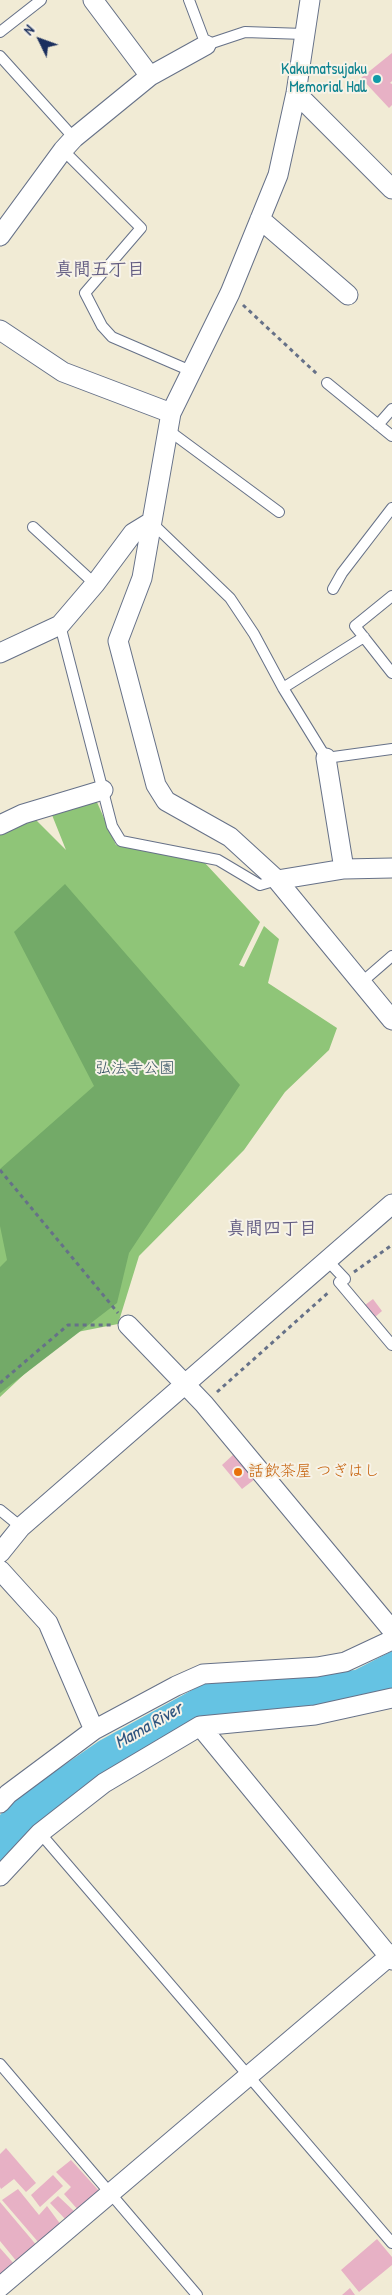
<!DOCTYPE html>
<meta charset="utf-8">
<style>
body{margin:0}
#map{position:relative;width:392px;height:2295px;overflow:hidden;background:#f1ebd5;font-family:"Patrick Hand",sans-serif}
canvas{display:block}
.north{position:absolute;left:15px;top:15px;width:50px;height:50px;-webkit-text-stroke:4px #f7f3e8;paint-order:stroke;rotate:312deg;font-size:14px;font-weight:700;line-height:20px;text-align:center;color:#1b2f5e}
.north::after{content:'';display:block;margin:auto;width:18px;height:22px;background:#1b2f5e;clip-path:polygon(50% 0,100% 100%,50% 72%,0 100%)}
</style>
<div id="map">
<canvas width="392" height="2295"></canvas>
<div class="north">N</div>
</div>
<script>
const context = document.querySelector('canvas').getContext('2d');
context.lineJoin = 'round';
function fillPath(path, color) { context.fillStyle = color; context.fill(path, 'evenodd'); }
function trace(path, color, width, dash) { context.strokeStyle = color; context.lineWidth = width; context.lineCap = dash ? 'butt' : 'round'; context.setLineDash(dash || []); context.stroke(path); }
function drawText(font, color, halo, rows, align = 'center') {
  context.font = font + ' "Patrick Hand","Klee One",sans-serif'; context.lineWidth = 4; context.setLineDash([]); context.textBaseline = 'middle'; context.strokeStyle = halo; context.fillStyle = color; for (const [text, x, y, turn = 0] of rows) {
    context.save(); context.translate(x, y); context.rotate((+turn || 0) * Math.PI / 180); context.textAlign = isNaN(turn) ? turn : align; if (halo) context.strokeText(text, 0, 0); context.fillText(text, 0, 0); context.restore();
  }
}
fillPath(new Path2D(`
 M96,800l20,45 88,17 56,60 -21,43 5,2 20,-41 15,13 -11,44 69,45 -8,22 -44,42 -41,58 -105,106 -21,68 -51,10 -67,63v-565l28,-20 38,38 -14,-35z`), '#8fc578');
fillPath(new Path2D(`
 M65,884l175,201 -111,168 -12,50 -117,90v-126l7,-7 -7,-34v-57l94,-83 -80,-154z`), '#73aa68');
fillPath(new Path2D(`
 M392,1651v38l-80,17 -115,12 -197,145v-48l12,-14 87,-60 104,-57 152,-14z`), '#65c3e3');
fillPath(new Path2D(`
 M392,53v28l-2,2 2,1v21l-3,3 -28,-30z
 M373,1299l9,12 -7,6 -10,-12z
 M234,1454l21,25 -13,10 -20,-24z
 M6,2148l30,35 -10,9 -12,-13 -13,10 -1,-2v-33z
 M71,2160l29,32 -21,19 -15,-17 7,-7 -15,-15z
 M53,2175l10,11 -23,21 -9,-12z
 M18,2189l21,26 8,-9 14,19 -22,18 -37,-43z
 M58,2196l18,17 -10,7 -16,-17z
 M0,2202l38,45 -20,16 -18,-22z
 M377,2239l15,18v8l-33,27 -18,-22z
 M0,2248l15,17 -15,12z
 M350,2288l5,7h-13z`), '#e7b1c5');
const service = new Path2D(`
 M189,0l17,45 39,-13 59,2
 M0,32l41,-32
 M0,56l74,82
 M63,150l78,78 -56,65 17,33 10,11 79,34
 M327,383l65,53
 M378,425l14,-16
 M168,430l111,82
 M151,522l79,76 24,36 29,54 43,70 66,-9
 M33,527l62,57
 M333,589l9,-16 50,-65
 M392,596l-37,30 37,47
 M60,625l52,201 9,15 97,19 42,25 17,-5
 M283,688l81,-51
 M362,982l30,-26
 M327,1260l18,19 -6,3 53,63
 M0,1510l21,17
 M40,1833l352,410
 M0,2064l197,231`);
const minor = new Path2D(`
 M93,0l57,76
 M310,0l-14,93 -18,82 -48,118 -59,120 -29,165 -24,63 38,144 10,16 64,36 47,43 115,140
 M296,93l96,96
 M260,219l88,76
 M0,236l63,-86 11,-12 76,-62 56,-31
 M0,330l63,42 108,41
 M0,653l60,-28 35,-41 38,-51 18,-11
 M326,758l18,111
 M0,825l23,-11 80,-24
 M277,880l67,-11 48,-1
 M128,1325l76,79 188,226
 M0,1553l21,-26 371,-323
 M0,1570l48,53 46,107
 M200,1726l192,234
 M0,1803l8,-9 86,-64 82,-44 27,-12 114,-7 28,-5 47,-22
 M0,1876l40,-43 64,-50 96,-57 115,-11 77,-17
 M0,2287l392,-333`);
trace(service, '#667188', 12);
trace(minor, '#667188', 21);
trace(new Path2D(`
 M243,305l74,69
 M0,1170l118,143
 M354,1272l38,-27
 M0,1383l68,-58h44
 M217,1392l113,-101`), '#667188', 3, [4, 4]);
trace(service, '#fff', 10);
trace(minor, '#fff', 19);
for (const [x, y, r, color] of [
 [377,79,5,"#0f9aa8"],
 [238,1472,5,"#e8710a"]
]) { const dot = new Path2D(); dot.arc(x, y, r, 0, 2 * Math.PI); context.fillStyle = color; context.fill(dot); trace(dot, '#f7f3e8', 2); }
drawText('16px', '#0d838f', '#f7f3e8', [
 ["Kakumatsujaku",367,70],
 ["Memorial Hall",367,88]
], 'right');
drawText('16px', '#385464', '#f7f3e8', [
 ["弘法寺公園",135,1069]
]);
drawText('16px', '#c56008', '#f7f3e8', [
 ["話飲茶屋 つぎはし",248,1472]
], 'left');
drawText('bold 18px', '#625c82', '#f7f3e8', [
 ["真間五丁目",100,270],
 ["真間四丁目",272,1229]
]);
drawText('italic 18px', '#2e547f', '#f7f3e8', [
 ["Mama River",149,1726,-30]
]);
</script>
